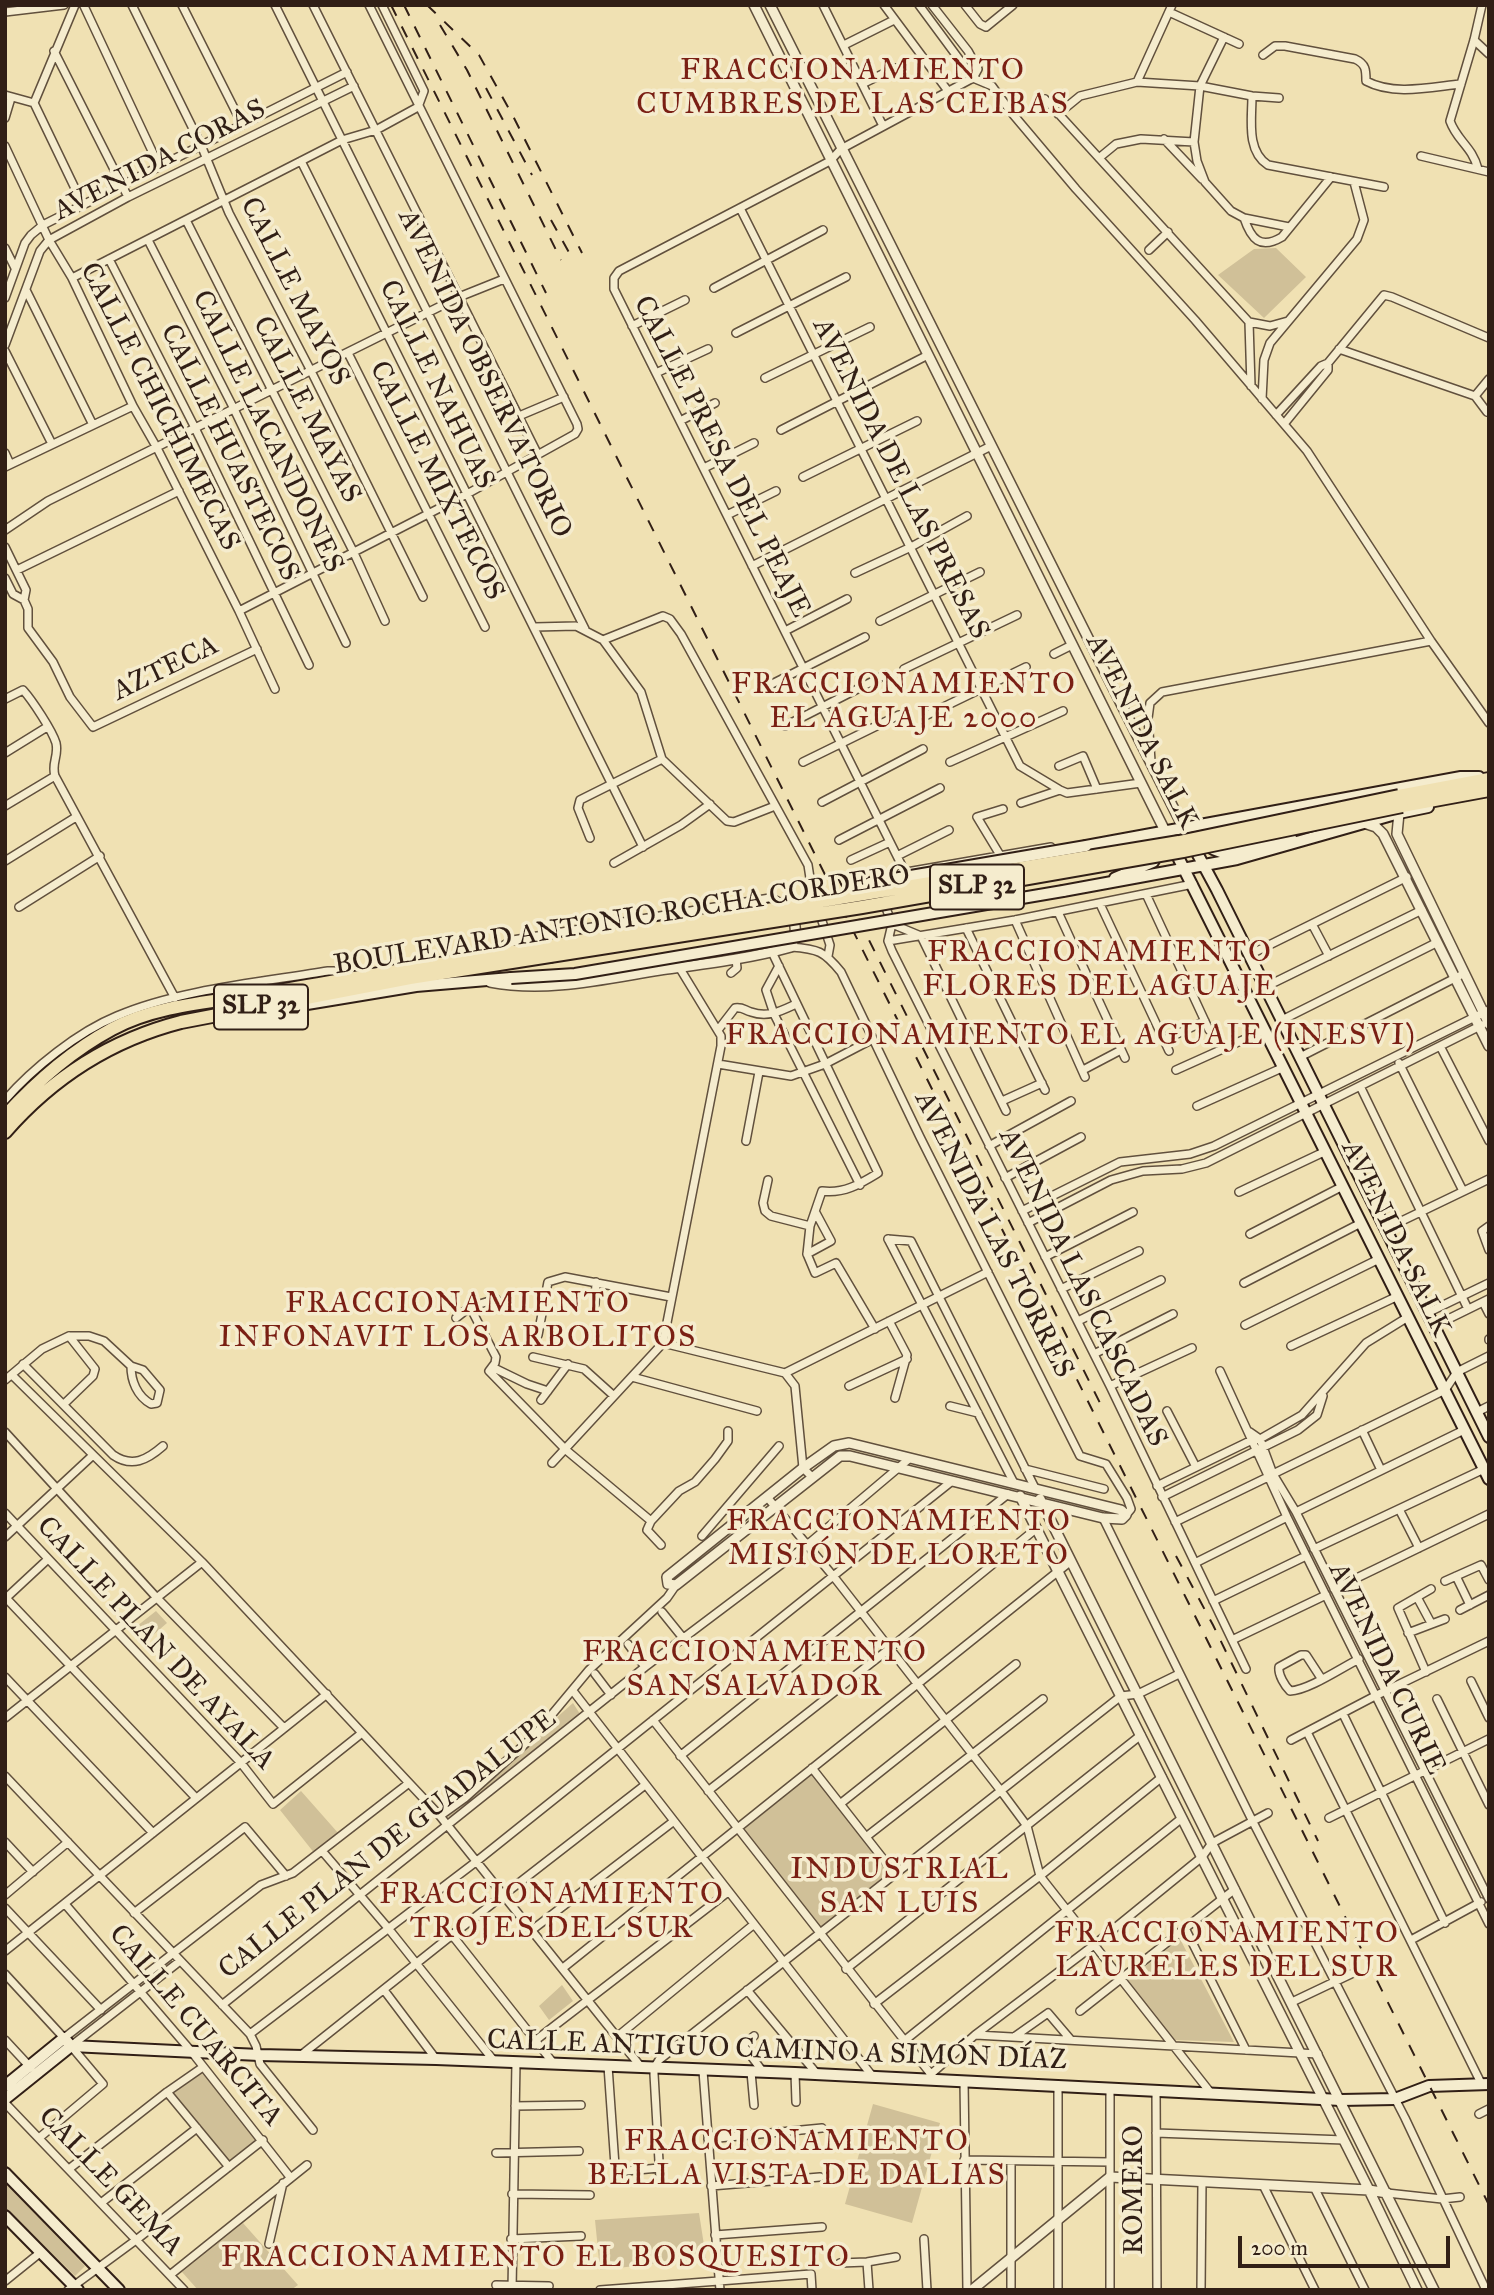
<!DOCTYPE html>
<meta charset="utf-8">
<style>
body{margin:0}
#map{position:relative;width:1494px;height:2295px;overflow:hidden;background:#f0e1b3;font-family:"IM FELL Great Primer",serif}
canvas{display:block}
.frame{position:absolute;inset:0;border:7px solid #311f16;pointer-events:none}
.scale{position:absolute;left:1238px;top:2236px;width:212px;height:32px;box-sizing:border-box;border:4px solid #311f16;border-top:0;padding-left:9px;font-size:21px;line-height:24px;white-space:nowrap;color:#311f16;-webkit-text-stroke:5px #f5ecce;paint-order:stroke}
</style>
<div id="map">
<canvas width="1494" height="2295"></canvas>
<div class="frame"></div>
<div class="scale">200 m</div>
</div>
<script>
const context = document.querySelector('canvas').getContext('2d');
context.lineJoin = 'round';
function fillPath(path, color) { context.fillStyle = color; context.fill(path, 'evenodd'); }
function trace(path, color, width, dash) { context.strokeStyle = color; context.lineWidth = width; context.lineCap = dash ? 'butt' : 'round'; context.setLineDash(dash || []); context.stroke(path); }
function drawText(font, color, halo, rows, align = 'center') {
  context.font = font + ' "IM FELL Great Primer",serif'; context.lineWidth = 7; context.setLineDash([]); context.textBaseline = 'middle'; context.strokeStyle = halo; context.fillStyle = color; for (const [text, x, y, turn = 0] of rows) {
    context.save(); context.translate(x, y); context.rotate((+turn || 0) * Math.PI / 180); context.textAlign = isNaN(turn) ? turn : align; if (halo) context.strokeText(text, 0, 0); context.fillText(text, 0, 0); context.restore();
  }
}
fillPath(new Path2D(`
 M1276,248l30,29 -42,41 -46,-43 36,-26z
 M156,1611l11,12 -22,19 -13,-12z
 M573,1703l7,11 -130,105 -3,-4z
 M813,1774l77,100 -71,55 -76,-99z
 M301,1791l38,43 -24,20 -35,-44z
 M1180,1939l54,103 -61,-2 -47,-58z
 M562,1985l11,16 -24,19 -10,-14z
 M203,2069l57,71 -31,24 -61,-72z
 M873,2104l67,19 -28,100 -67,-19z
 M5,2182l80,84 -10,10 -70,-68z
 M699,2213l7,45 -106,12 -5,-50z
 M243,2223l55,62 -7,5h-93l-16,-18z`), '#d0c098');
const minor = new Path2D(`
 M132,5l69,140 28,68 82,158 112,226
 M182,5l60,119
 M275,5l310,624
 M313,5l225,450
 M382,5l42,86 -6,16
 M823,5l60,121
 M884,5l64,86
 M919,5l54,73 19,8 19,26 65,77 119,131 112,131 124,190 58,82
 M932,5l36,46 10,18 -5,9
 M965,5l15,19 6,3 27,-22
 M84,6l75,160
 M5,12l59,-7
 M1169,12l70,32
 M1224,37l-24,49 -6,56 3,19 8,21 26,29 13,7 45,9
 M1474,40l15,14
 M844,45l50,-25
 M54,51l74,146
 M1263,55l12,-9h10l70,13c11,5 11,11 11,22 28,15 65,6 95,3
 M1137,82l35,-77
 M862,84l33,-16
 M5,95l29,8
 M1252,96c0,23 -6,55 16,69l116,22
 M1045,99l204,223 21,4 18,-5
 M34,103l49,102
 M34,103l41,-98
 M1058,114l22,-18 57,-14 63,4 52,10 27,2
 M5,118l6,-20
 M1164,139l38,40
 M5,146l44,94 23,38 61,128 24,42 82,163 36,78
 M1421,156l68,16
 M1099,158l17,-14 25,-5 53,3
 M301,161l342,686
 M1478,169c-6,-23 -21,-28 -28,-48l24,-81 8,-35
 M740,208l280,558 40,24 7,3 74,-10
 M1244,218c7,21 16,32 38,19l49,-60
 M186,220l168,333 31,68
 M148,240l86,169 112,234
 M5,248l10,20
 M1149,250l19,-18
 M109,259l86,169 114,237
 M72,278l270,-138 34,-10 42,-23
 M714,288l109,-58
 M26,290l67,135
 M5,298l20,-55 6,-8 12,-10 304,-153
 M1249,322l2,64
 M632,326l53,-26
 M736,333l110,-56
 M5,345l35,-94 9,-11 79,-43 226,-111
 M1339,349l136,47 12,16
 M5,351l47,93
 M348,353l137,274
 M656,373l52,-24
 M765,378l105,-51
 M1475,396l14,-17
 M1262,399l2,-39 6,-17 87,-104 7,-19 -10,-38
 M1276,415l45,-49 7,-3 56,-68 8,2 97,41
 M519,416l45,-19
 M680,421l35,-18
 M1284,424l44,-54v-7
 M781,430l147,-75
 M5,453l5,11
 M5,467l128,-61
 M704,468l50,-25
 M803,477l114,-56
 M727,515l49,-24
 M5,530l43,-29 411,-204 45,-18
 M5,547l21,43 -2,10 4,9v19l25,34 17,35 23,30 164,-78
 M752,566l239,-120
 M17,570l162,-79
 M855,573l56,-26 56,-31
 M5,578l8,16 11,6
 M239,611l228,-117 108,-60 3,-5 -1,-5 -208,-419
 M880,621l100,-49
 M535,627l41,-1 27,14 38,52 21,67 65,62 7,1 41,-16
 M785,631l62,-32
 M603,640l60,-24 7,3 11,15 127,231 4,26 18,54 -2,11
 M1054,654l18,-9
 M904,669l113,-54
 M764,688l101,-51
 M5,699l18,-9c9,10 29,40 33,53 3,13 -5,20 -1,33l120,222
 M927,715l99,-48
 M785,726l100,-51
 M5,753l42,-26
 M1151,761l-3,-43 2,-15 12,-11 269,-51
 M803,762l96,-47
 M950,762l113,-51
 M1059,766l24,-10 14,33
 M822,802l101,-53
 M1021,803l39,-13
 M5,806l50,-30
 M590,838l-12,-30 2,-8 82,-41
 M839,840l101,-52
 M1000,855l-23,-38 26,-8
 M897,856l52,-26
 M851,860l39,-18
 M5,861l71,-44
 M614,863l67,-38 29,-21
 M905,872l-291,-583v-11l5,-7 211,-110 11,-12 132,-71
 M901,873l150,-26
 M1146,894l63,136
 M883,900l9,24 29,12 85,175
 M1100,904l69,147
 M19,907l81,-51
 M1058,912l67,146
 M1015,920l70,157
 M892,924l-4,17 4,10 218,435 136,283
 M1312,924l17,32
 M966,928l79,162
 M888,941l127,-21 178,-36
 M791,947c27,2 33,4 50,25l79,165 160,319 26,8 21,34 4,11 -5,6
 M772,952l106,221c-18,11 -34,21 -56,18l-12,35 -3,28
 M1249,955l158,-78
 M779,966l-13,24 8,24 86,171
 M731,973l6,-5 -1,-9
 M1265,987l157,-77
 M1282,1020l154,-77
 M718,1030l17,-22c8,-1 9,2 16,4 17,6 30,-1 45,-8
 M1164,1040l41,-19
 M1440,1046l49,95
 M1300,1057l163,-83
 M1399,1063l64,128
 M718,1064l73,12 34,-12 48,-25
 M1083,1070l38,-20
 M1176,1070l89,-40
 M1360,1086l108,223
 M5,1100c28,-32 73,-68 112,-84 60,-26 145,-34 211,-45h6l15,7
 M1002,1101l40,-18
 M1197,1106l87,-39
 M746,1141l13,-69
 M989,1146l82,-45
 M1005,1178l76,-41
 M768,1180l-5,23 2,8 6,5 39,10
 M1239,1192l87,-41
 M1022,1211l98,-49 70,-8 24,-8 275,-136
 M1028,1223l83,-43 32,-9 39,-2 24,-6 276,-138
 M1489,1226l-7,5 7,19
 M1385,1229l104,-50
 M1250,1234l93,-48
 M888,1239l23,2 124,247
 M888,1239l126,244
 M807,1254l8,19 21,-10 39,66
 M807,1254l24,-13 -15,-28
 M1045,1257l88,-45
 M1244,1283l117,-60
 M1061,1289l78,-38
 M1483,1302l6,12
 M595,1304l1,-22
 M470,1307l26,50 -1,6 -6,8 77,79 85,71
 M1427,1313l62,-30
 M456,1318l14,-11 26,-8
 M889,1321l18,34 -12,43
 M1078,1321l83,-41
 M1245,1325l134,-66
 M1434,1326l55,-27
 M538,1335l10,-53 17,-5 106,20
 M1489,1339v1
 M663,1343l58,-297v-10l-42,-69
 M663,1343l122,30 203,-101
 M1291,1346l107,-50
 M1094,1354l79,-40
 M533,1357l51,12 30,27
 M23,1364l90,91c19,13 34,5 50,-9
 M492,1367l35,17 21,7
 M1220,1371l67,146 202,407
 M785,1373l10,13 8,82 9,9
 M12,1375l190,187 238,254 201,251
 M632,1377l125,34
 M5,1380l37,-31 27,-13h20l15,5 27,25 12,4 17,20 -3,13 -6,1c-14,-8 -20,-23 -20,-38
 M849,1386l58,-27
 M1110,1386l82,-38
 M541,1400l27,-36
 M64,1404l29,-28 2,-7 -26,-33
 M950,1406l28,7
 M1167,1411l29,56
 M1477,1412l12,-6
 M1362,1430l19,40
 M5,1432l152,166 127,130
 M1250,1432l10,7 13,35 23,38 193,387
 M552,1463l111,-120
 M1025,1469l79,20
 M1273,1474l172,-84 12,-18 32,-16
 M1157,1486l95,-46 8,-1 42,-24 64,-72 42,-26
 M767,1497l67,80 167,214 26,35 13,50 170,216
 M1162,1497l136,-67 19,-15 6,-19
 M1399,1509l20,39
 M1296,1512l168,-82
 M5,1513l236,250 32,41 89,-71
 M1103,1518l150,304 152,296 81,172
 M1175,1522l93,-45
 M702,1536l77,-90
 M5,1537l87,-81
 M661,1545l-14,-15 4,-9 28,-30 16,-9 20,-23 13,-18v-10
 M1314,1549l170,-80
 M1195,1563l92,-46
 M1456,1576l14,29
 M1445,1581l36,-16 8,15
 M1334,1589l155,-75
 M1417,1597l14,26
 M6,1598l190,200
 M5,1599l43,-40
 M1213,1601l93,-45
 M1460,1610l29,-15
 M662,1612l21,26
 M1408,1633l37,-14
 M1232,1640l94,-45
 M628,1644l17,23
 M1426,1672l-28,-64 33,-19
 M595,1674l16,21
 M5,1677l148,156
 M1321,1678l-15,-23h-5l-22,12c-1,8 6,19 11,24 19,-1 51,-23 69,-32
 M1471,1681l18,37
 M573,1691l300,386
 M1437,1699l52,106
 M1343,1714l102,209
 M5,1718l197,-156
 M653,1720l277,353
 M1307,1732l174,351
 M1291,1740l86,-45 112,-54
 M680,1756l328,-262
 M812,1768l83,106
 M5,1776l245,258 6,12 4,18 53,66
 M708,1791l181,-142 148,-121
 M840,1804l176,-140
 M440,1816l25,-18 69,-62 55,-66 78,-72 9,-13
 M1329,1818l160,-79
 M866,1837l177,-138
 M5,1842l28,30
 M323,1852l65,76 106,133
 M5,1895l63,-53
 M65,1904l126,147 99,126
 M5,1908l96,102
 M134,1913l111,-86 41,49
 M1185,1928l61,122
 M532,1930l142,-109
 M452,1935l102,129
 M1411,1940l70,-38
 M5,1951l322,-257
 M563,1968l508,-407
 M846,1969l295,-234
 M5,1974l59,64 197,-153 32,-12 116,-90
 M384,1990l52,69
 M747,1990l70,84
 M1292,2002l59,-28
 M874,2004l166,-128 122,-99
 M222,2005l423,-338 162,-122 103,-87
 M1080,2011l155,-122
 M250,2034l227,-173 475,-380
 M976,2035l342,19
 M618,2036l135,-111
 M754,2036l-11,9 20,27
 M1014,2037l34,-24 23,27
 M5,2040l26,28
 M536,2040l192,-148
 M904,2041l278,-223
 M300,2056l152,-121 193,-150
 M608,2066l8,114
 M703,2071l17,219
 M751,2072l3,33
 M795,2073l1,29
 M930,2075l45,-40 119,-90 108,-88 10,-14 56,-30
 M964,2081l3,209
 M1058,2085v205
 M1156,2090l1,200
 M167,2092l62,75
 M5,2103l179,187
 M515,2106l66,-1
 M1479,2114l10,-5
 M1156,2133l188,7
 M39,2138l64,-54 -32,-38 109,-85
 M708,2139l114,-11
 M496,2153l83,-2
 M964,2160l146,2
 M69,2169l98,-77 36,-25
 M615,2172l44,-4
 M660,2179l-6,-105v-6l5,-8 462,-364 17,-2 41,-20
 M1263,2185l52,105
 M711,2186l109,-9
 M1314,2187l51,103
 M1387,2193l55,6 18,-2
 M512,2194l78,1
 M101,2203l96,-75
 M715,2235l107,-8
 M511,2239l70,-3
 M924,2239l3,51
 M269,2244l14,-61
 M867,2262l2,28
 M840,2263l27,-1 29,-5
 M170,2275l137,-110
 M5,2281l36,-29
 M496,2285l53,1
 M68,2290l68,-50 127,-100
 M512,2290l4,-228
 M600,2290l211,-16 1,16
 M1011,2290v-129
 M1110,2290v-202
 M1201,2290l1,-108`);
const tertiary = new Path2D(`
 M754,5l411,826
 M770,5l413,822
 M1399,813l-2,21 92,190
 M1364,823l12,4 7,7 106,212
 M490,982c56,11 114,-3 170,-12 44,-6 88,-11 131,-23 10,-22 2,-40 -21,-48l-257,42 -20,12
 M849,1443l272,67 5,5 -4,4 -19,-1 -253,-62h-10l-164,129 -8,-1 -1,-7 136,-109 31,-22z
 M1020,1496l349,694 48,100
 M1040,1499l394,791
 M972,2290l138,-113 259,13 18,3`);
const secondary = new Path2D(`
 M1183,827l34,63 272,547
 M1165,831l324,648
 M1209,838l4,11 8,3 70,-14
 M1086,846l375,-69h18
 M1115,878l38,-16 6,-10
 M1063,891l174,-32 162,-46 29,-6
 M301,1005l115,-19 95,-8
 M5,2086l59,-48 7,8 188,9 177,4 359,14 546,27 54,-1 34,-13 60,-2
 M5,2099l66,-53
 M5,2173l114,117
 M5,2216l73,74`);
const trunk = new Path2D(`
 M1399,796l90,-17
 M1402,806l87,-16
 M5,1116c31,-34 66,-65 107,-87 44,-24 100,-27 149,-35 96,-17 192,-32 288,-48
 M5,1132c48,-55 106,-92 176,-110l229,-44 140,-22`);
trace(minor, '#61503d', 10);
trace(tertiary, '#61503d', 12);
trace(secondary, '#311f16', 14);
trace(trunk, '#311f16', 16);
trace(minor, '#f5ecce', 7);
trace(tertiary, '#f5ecce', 9);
trace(secondary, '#f5ecce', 10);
trace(trunk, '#f0e1b3', 12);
trace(new Path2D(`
 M391,5l1098,2200
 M404,5l142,288
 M427,5l52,50 35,63 68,135
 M440,25l27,45 94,190
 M486,88l46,87
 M551,220l20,36
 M837,876l264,529
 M1176,1556l37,69 105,216`), '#311f16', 2, [12, 12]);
const secondaryBridge = new Path2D(`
 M851,895l19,-12 216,-37
 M511,978l64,-4 488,-83`);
const trunkBridge = new Path2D(`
 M549,946l630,-104 220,-46
 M550,956l312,-49 321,-56 219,-45`);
trace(secondaryBridge, '#311f16', 14, []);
trace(trunkBridge, '#311f16', 16, []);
trace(secondaryBridge, '#f5ecce', 10);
trace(trunkBridge, '#f0e1b3', 12);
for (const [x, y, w] of [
 [977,887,94],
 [261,1007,94]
]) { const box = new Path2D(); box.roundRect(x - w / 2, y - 22.5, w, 45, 5); context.fillStyle = '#f5ecce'; context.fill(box); trace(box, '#311f16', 2); }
drawText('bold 26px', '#311f16', null, [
 ["SLP 32",977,887],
 ["SLP 32",261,1007]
]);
drawText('28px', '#311f16', '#f5ecce', [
 ["AVENIDA CORAS",160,161,-27],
 ["CALLE MAYOS",294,292,63],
 ["AVENIDA OBSERVATORIO",484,374,64],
 ["CALLE NAHUAS",436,385,64],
 ["CALLE CHICHIMECAS",159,407,63],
 ["CALLE MAYAS",306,410,63],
 ["CALLE LACANDONES",267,432,64],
 ["CALLE HUASTECOS",229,453,64],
 ["CALLE PRESA DEL PEAJE",721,457,63],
 ["AVENIDA DE LAS PRESAS",900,479,63],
 ["CALLE MIXTECOS",436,481,63],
 ["AZTECA",166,669,-26],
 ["AVENIDA SALK",1141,732,63],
 ["BOULEVARD ANTONIO ROCHA CORDERO",622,921,-9],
 ["AVENIDA LAS TORRES",993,1235,63],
 ["AVENIDA SALK",1395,1239,64],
 ["AVENIDA LAS CASCADAS",1082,1288,64],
 ["CALLE PLAN DE AYALA",155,1644,47],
 ["AVENIDA CURIE",1386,1669,64],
 ["CALLE PLAN DE GUADALUPE",388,1845,-38],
 ["CALLE CUARCITA",195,2026,50],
 ["CALLE ANTIGUO CAMINO A SIMÓN DÍAZ",777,2051,2],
 ["CALLE GEMA",110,2182,46],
 ["ROMERO",1135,2190,-90]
]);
context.letterSpacing = '2px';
drawText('30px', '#7a1f14', '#f5ecce', [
 ["FRACCIONAMIENTO",853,72],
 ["CUMBRES DE LAS CEIBAS",853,106],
 ["FRACCIONAMIENTO",904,686],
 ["EL AGUAJE 2000",904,720],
 ["FRACCIONAMIENTO",1100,954],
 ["FLORES DEL AGUAJE",1100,988],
 ["FRACCIONAMIENTO EL AGUAJE (INESVI)",1071,1037],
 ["FRACCIONAMIENTO",458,1305],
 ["INFONAVIT LOS ARBOLITOS",458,1339],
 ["FRACCIONAMIENTO",899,1523],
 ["MISIÓN DE LORETO",899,1557],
 ["FRACCIONAMIENTO",755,1654],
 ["SAN SALVADOR",755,1688],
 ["INDUSTRIAL",900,1871],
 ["SAN LUIS",900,1905],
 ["FRACCIONAMIENTO",552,1896],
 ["TROJES DEL SUR",552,1930],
 ["FRACCIONAMIENTO",1227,1935],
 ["LAURELES DEL SUR",1227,1969],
 ["FRACCIONAMIENTO",797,2143],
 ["BELLA VISTA DE DALIAS",797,2177],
 ["FRACCIONAMIENTO EL BOSQUESITO",536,2259]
]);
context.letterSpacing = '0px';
</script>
